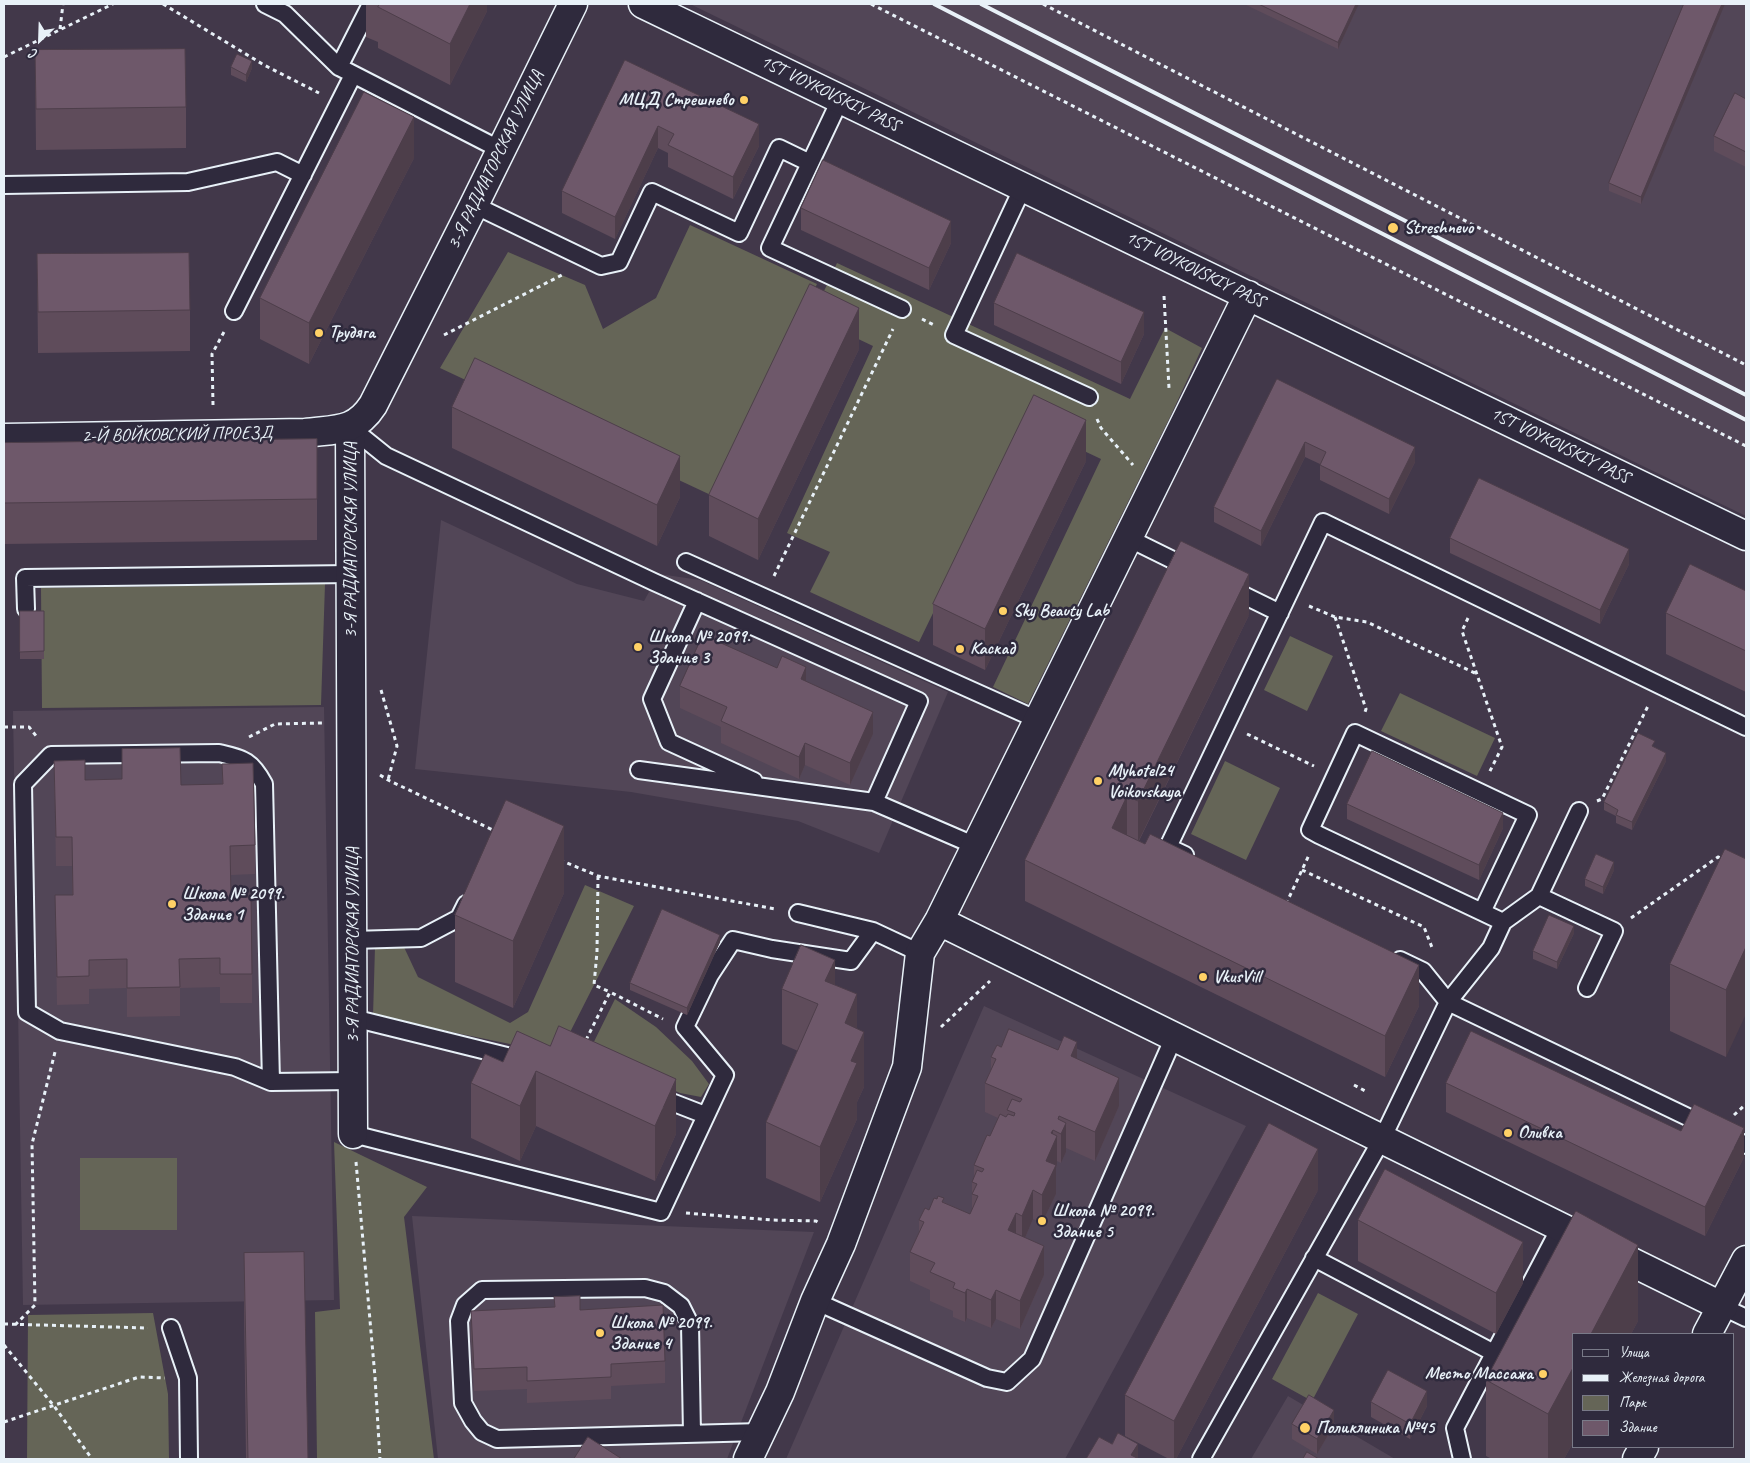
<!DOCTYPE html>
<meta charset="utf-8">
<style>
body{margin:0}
#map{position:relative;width:1750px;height:1463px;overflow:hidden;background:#42384a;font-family:Caveat,sans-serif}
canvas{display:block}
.frame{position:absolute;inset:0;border:5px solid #e8f1f8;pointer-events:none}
.legend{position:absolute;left:1572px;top:1333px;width:162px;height:115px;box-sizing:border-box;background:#2f2a3d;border:1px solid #797a88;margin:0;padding:6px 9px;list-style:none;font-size:15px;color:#e8f1f8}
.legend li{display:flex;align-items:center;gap:10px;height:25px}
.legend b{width:25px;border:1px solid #797a88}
.north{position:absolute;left:15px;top:15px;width:50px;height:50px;-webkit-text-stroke:4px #2f2a3d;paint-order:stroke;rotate:204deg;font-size:14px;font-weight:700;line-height:20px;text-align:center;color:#e8f1f8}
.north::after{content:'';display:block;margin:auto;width:18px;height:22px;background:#e8f1f8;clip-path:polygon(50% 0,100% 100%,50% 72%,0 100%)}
</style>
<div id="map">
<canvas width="1750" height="1463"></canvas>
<div class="frame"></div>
<ul class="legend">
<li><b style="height:6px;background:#2f2a3d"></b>Улица</li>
<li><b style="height:6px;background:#e8f1f8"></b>Железная дорога</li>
<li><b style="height:14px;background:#656557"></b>Парк</li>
<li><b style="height:14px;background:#6e586a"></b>Здание</li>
</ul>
<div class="north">С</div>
</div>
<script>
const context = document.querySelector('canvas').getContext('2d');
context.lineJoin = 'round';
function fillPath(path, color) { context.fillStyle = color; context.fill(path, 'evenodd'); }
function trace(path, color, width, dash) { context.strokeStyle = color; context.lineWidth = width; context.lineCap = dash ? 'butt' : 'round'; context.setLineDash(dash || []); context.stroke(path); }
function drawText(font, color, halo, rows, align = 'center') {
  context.font = font + ' Caveat,sans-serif'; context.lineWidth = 5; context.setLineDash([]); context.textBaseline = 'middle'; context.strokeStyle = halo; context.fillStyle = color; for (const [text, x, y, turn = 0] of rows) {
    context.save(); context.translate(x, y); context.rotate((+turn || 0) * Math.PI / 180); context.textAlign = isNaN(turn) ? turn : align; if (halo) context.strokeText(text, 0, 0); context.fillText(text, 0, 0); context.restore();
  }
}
fillPath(new Path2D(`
 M690,4h1056v512z
 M441,520l136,64 67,17 15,-27 41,6 248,112 -69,161 -81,-32 -167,-29 -216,-23z
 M324,707l10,593 -311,5 -10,-594z
 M984,1006l262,120 -181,333h-279z
 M412,1216l402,16 -87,227h-289z
 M1288,1396l107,63h-144z`), '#524657');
fillPath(new Path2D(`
 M690,225l127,59 -102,213 -275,-129 68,-116 77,33 18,44 53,-31z
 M837,263l293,136 35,-71 37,20 -32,69 -142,287 -35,-17 108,-228 -76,-36 -106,219 -109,-50 20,-40 -43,-19 86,-187 -61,-29z
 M325,584l-4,121 -279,3 -1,-120z
 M1290,636l43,20 -26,55 -43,-21z
 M1400,693l95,45 -18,38 -96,-45z
 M1225,761l55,27 -34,72 -55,-26z
 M585,885l49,21 -75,148 -186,-38 2,-69 28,-2 15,32 92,46 18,-11z
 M615,999l41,28 36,34 17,23 -8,13 -21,-4 -32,-14 -64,-17z
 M334,1142l93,45 -23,30 30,242h-117l-2,-147 25,-3z
 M80,1158h97v72h-97z
 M1318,1293l40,21 -46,87 -40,-22z
 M153,1313l15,81 1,65h-142l1,-144z`), '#656557');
const service = new Path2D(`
 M265,4l20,10 54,53 162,83
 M339,67l32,-63
 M840,100l-70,148 132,61
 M4,185l184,-3 89,-20 26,13
 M1023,187l-69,148 135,62
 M474,205l127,61 18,-4 33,-70 87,41 40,-85 31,15
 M234,311l119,-236
 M350,427l36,29 268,126 265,119 -45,101 -235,-32
 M1128,538l63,31
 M686,562l352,158
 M1229,588l51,25
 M697,601l-45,98 17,43 85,39
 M26,609l-1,-31 326,-4
 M874,802l102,44
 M1185,855l-17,-8 155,-325 423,205
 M1539,896l75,35 -27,57
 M1482,912l46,-97 -173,-82 -45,97 9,5 163,77 21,10
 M798,913l75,18 47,22
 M352,940l69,-2 38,-20 7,-14
 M1400,960l23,11 25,31 298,143
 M353,1018l174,43
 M271,1082l-7,-298c-13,-24 -20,-25 -45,-31l-168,2 -28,29 4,228 33,19 175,36 36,15 82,-1
 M656,1096l49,19
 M353,1134l308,78 64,-137 -40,-48 25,-52 23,-35 39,9 79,12 22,-30
 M1314,1258l180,95
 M815,1301l172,77 20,4 25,-23 142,-322
 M1723,1307l23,11
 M171,1328l17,50 1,81
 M692,1434l-2,-110 -9,-18 -17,-13 -19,-5 -163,2 -17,15 -6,16 4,82 10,18 9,11 15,7 264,-7
 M1201,1459l181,-320 66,-137 43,-54 12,-26 36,-26 40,-85
 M1462,1459l-7,-31 106,-202`);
const minor = new Path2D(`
 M643,4l1103,532
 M350,427l3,707
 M939,921l784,386
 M1707,1334l39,-74
 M748,1459l32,-67 35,-91 26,-57 66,-177 13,-114 19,-32 309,-626
 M1637,1459l7,-12`);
const tertiary = new Path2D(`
 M4,438l301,-5c30,-4 50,0 68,-28l101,-200 99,-201`);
trace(service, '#e8f1f8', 20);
trace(minor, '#e8f1f8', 31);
trace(tertiary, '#e8f1f8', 31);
trace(new Path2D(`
 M163,4l101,61 55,28
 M871,4l875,442
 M1043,4l703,361
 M60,29l3,-25
 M4,57l109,-53
 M1164,296l5,92
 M922,319l12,6
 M444,335l120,-61
 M213,405l-1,-51 12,-22
 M1097,419l4,9 32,37
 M774,576l119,-247
 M1309,606l26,11 32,5 110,52
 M1335,617l31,92 -1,3
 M1468,618l-6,13 40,116 -13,26
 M381,690l16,56 -9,34
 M4,727h25l8,10
 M1247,734l67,32
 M249,737l26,-13 49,-1
 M380,775l8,5 107,51
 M1597,801l5,-2 46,-93
 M560,860l38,16 177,33
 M1302,870l122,57 9,23
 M598,876l-1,76 -3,33 16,7
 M1286,904l23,-49
 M1631,918l87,-61 5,2
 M941,1027l49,-46
 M586,1040l24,-48 53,27
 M1354,1085l13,7
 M1734,1115l12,-11
 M356,1162l19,215 5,82
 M686,1213l86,7 44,1 3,2
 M4,1324l144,4
 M15,1325l20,-20 -3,-161 23,-92
 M4,1345l50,61 38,53
 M4,1422l135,-45 26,1`), '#e8f1f8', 3, [4, 4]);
trace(service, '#2f2a3d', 16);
trace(minor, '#2f2a3d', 28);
trace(tertiary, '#2f2a3d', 28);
trace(new Path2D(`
 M934,4l812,416
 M981,4l765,391`), '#e8f1f8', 4);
fillPath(new Path2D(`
 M366,4h121v7l-37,74 -72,-37v-6l-12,-5z
 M1244,4h115l-21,45z
 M1684,4l-43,200 -32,-13v-8z
 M35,50l151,57v41l-150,2z
 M625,60l134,86 -26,53 -65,-32v-14l-10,-5 -43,91 -53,-26v-22z
 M231,67l21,1 -6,14 -15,-7z
 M1746,99v68l-32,-16v-15z
 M414,158l-105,206 -49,-25v-41z
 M801,208l150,35 -22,47 -128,-60z
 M37,254l153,56v41l-152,2z
 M994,303l150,31 -23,50 -127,-59z
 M859,349l-101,211 -49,-24v-41z
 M1277,379l138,83 -26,52 -69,-34v-16l-15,-7 -44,89 -47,-24v-15z
 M452,407l228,90 -23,49 -205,-98z
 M317,439v101l-313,4v-101z
 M1086,461l-101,209 -52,-25v-41z
 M1450,538l179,26 -29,60 -150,-71z
 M1746,591v101l-80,-38v-41z
 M20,611h24v48h-24z
 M1249,615l-110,226 280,165 -34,71 -360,-176v-41z
 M806,682l67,52 -23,51 -45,-20 -6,14 -78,-36v-16l-41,-19v-22z
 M1655,747l11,14 -34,69 -16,-7v-7l-12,-6v-8z
 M122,749l59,36 41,-1v-20l33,81v29l-24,1v23l21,76v29h-32v-16l-40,1v28l-53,1v-29l-38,1v15l-32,1 -2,-110h17v-29h-16l-2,-105 31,19 37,-1z
 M1347,804l156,24 -24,52 -132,-61z
 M1746,859l-20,198 -56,-26v-67z
 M1614,870l-11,24 -18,-8v-7z
 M564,893l-51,115 -58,-26v-67z
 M1574,933l-17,36 -24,-10v-8z
 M720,942l-33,73 -57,-25v-7z
 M835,985l22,44 7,58 -7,15v17l-37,83 -54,-24v-56l32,-71 -16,-7v-55z
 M550,1046l126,88 -21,47 -119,-55 -16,35 -49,-23v-55l32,-21z
 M1001,1047l76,12 42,47 -24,55 -29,-13v4l-5,11 -4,-2v3l-1,4v26l-14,29 -9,-4 -8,19 19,37 -24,54 -24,-10 -5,9 -24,-10 -2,4 -12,-5v-6l-23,-10v-11l-20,-9v-29l9,-20v-12l10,-10 8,-11 33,15 2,-3v-29l2,-5v-12l16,-29 8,-18 -13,-6v-29l6,-13v-13z
 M1446,1083l235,48 63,26 -39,79 -259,-124z
 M1318,1190l-142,269h-7l-44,-23v-41z
 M1576,1211l62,34v76l-7,13h-57v107l-10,18h-72l-6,-3v-76z
 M1358,1220l165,63 -27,51 -138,-73z
 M244,1253l64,206h-62l-2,-150z
 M554,1297l26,13 85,51v22l-54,3v13l-84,4v-14l-53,2 -3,-58v-22l83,-4z
 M1371,1402l56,4 -17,33 -39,-22z
 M1292,1424l42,1 -17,29 -25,-15z`), '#5f4c5b');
fillPath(new Path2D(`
 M470,4h17v7l-37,74v-41z
 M1356,4h3l-21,45v-7z
 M1722,4h3l-84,200v-7z
 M252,61v7l-6,14v-7z
 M414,117v41l-105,206v-41z
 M759,124v22l-26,53v-22z
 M658,126v22l-43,91v-22z
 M951,221v22l-22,47v-22z
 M859,308v41l-101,211v-41z
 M1144,312v22l-23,50v-22z
 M1086,420v41l-101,209v-41z
 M1305,442v15l-44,89v-15z
 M1415,447v15l-26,52v-15z
 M680,456v41l-23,49v-41z
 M1629,549v15l-29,60v-14z
 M1249,574v41l-111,227v-41z
 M806,667v22l-5,-10z
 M873,712v22l-23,51v-22z
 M805,743v22l-6,14v-22z
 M1666,753v8l-34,69v-8z
 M1127,796v41l-15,-9z
 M1503,813v15l-24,52v-15z
 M564,826v67l-51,115v-67z
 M1614,862v8l-11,24v-7z
 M1574,926v7l-17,36v-7z
 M720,935v7l-33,73v-7z
 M1746,947v67l-20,43v-67z
 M835,960v55l-10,-34z
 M1419,965v41l-34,71v-41z
 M857,994v52l7,-14v55l-7,15v17l-37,83v-55l25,-124z
 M1077,1042v29l-6,-15z
 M536,1071v55l-16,35v-55z
 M1119,1078v28l-24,55v-29z
 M676,1079v55l-21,47v-55z
 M1066,1123v29l-5,11v-29z
 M1744,1128v29l-39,79v-29z
 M1053,1130v15l4,-9v28l-1,4v26l-14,29v-28l4,-34 5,-28z
 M1318,1149v41l-142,269h-2v-38z
 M1033,1190v29l-11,26v-29z
 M1016,1213v29l-8,-12z
 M1523,1242v41l-27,51v-41z
 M1638,1245v76l-7,13h-40z
 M1044,1246v29l-24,54v-28z
 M967,1289v29l-2,4v-29z
 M996,1290v29l-5,9v-28z
 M1574,1366v75l-10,18h-16v-45z
 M1427,1391v15l-17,33v-15z
 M1334,1410v15l-17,29v-15z
 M1138,1444v15l-7,-4z`), '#4d3e4a');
const building = new Path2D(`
 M380,4h90l-20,40 -72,-37z
 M1259,4h97l-18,38z
 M1684,4h38l-81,193 -32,-14z
 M185,49l1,58 -150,2 -1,-59z
 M237,54l15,7 -6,14 -15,-8z
 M625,60l134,64 -26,53 -65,-32 6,-11 -16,-8 -43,91 -53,-26z
 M364,92l50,25 -105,206 -49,-25z
 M1735,93l11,6v53l-32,-16z
 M823,160l128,61 -22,47 -128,-60z
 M189,253l1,57 -152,2 -1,-58z
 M1017,253l127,59 -23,50 -127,-59z
 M810,284l49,24 -101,211 -49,-24z
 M475,358l205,98 -23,49 -205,-98z
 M1277,379l138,68 -26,52 -69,-34 6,-13 -21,-10 -44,89 -47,-24z
 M1034,395l52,25 -101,209 -52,-25z
 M317,439v60l-313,4v-60z
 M1479,478l150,71 -29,61 -150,-72z
 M1181,541l68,33 -111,227 -11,-5 -15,32 33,16 5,-10 269,131 -34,71 -360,-176z
 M1690,564l56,27v60l-80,-38z
 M20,611h24v40l-24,1z
 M703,635l74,33 5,-12 24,11 -5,12 72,33 -23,51 -45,-20 -6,14 -78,-36 6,-14 -47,-21z
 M1638,733l17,8 -3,5 14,7 -34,69 -16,-7 2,-5 -14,-8z
 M180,748l1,37 42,-1 -1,-20 31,-1 2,82 -25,1 1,52 20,-1 1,77h-32v-16l-41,1 1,28 -53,1v-29l-38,1v16l-32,1 -2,-82h18l-1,-58h-16l-2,-76 31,-1v20l37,-1v-30z
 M1372,751l131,62 -24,52 -132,-61z
 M506,800l58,26 -51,115 -58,-26z
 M1725,849l21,10v88l-20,43 -56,-26z
 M1596,854l18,8 -11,25 -18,-8z
 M662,909l58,26 -33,73 -57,-25z
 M1549,915l25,11 -17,36 -24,-11z
 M801,945l34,15 -10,21 32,13 -12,29 19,9 -13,29 6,2 -37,84 -54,-25 52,-118 -36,-15z
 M559,1026l117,53 -21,47 -119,-55 -16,35 -49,-23 14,-29 18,8 14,-31 33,15z
 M1009,1029l49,21 6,-14 13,6 -6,14 48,22 -24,54 -36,-16 -1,3 8,4 -5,11 -8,-4 -2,3 6,3 -11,25 10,4 -14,30 -9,-5 -11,26 -6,-3 -8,17 36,16 -24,55 -24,-11 -5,10 -24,-11 -2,4 -12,-5 2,-5 -25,-11 5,-9 -25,-11 14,-30 -5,-2 6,-12 4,2 5,-12 3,1 1,-3 6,2 -2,4 28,12 8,-18 -6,-2 5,-10 -5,-2 5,-12 5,2 2,-3 -10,-4 13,-30 3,1 10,-22 6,3 2,-3 6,2 1,-3 -8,-3 5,-11 8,3 2,-3 -37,-16 11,-24 -5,-2 6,-12 4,2z
 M1471,1031l210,100 13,-27 50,24 -39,79 -259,-124z
 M1269,1123l49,26 -144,272 -49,-26z
 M1385,1169l138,73 -27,51 -138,-73z
 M1576,1211l62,34 -47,89h-17v32l-26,48 -62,-34z
 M304,1252l4,207h-60l-4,-206z
 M580,1296v14l83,-5 2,56 -54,3v13l-84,4v-14l-53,2 -3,-58 84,-4 -1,-10z
 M1388,1370l39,21 -17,33 -39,-22z
 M1309,1395l25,15 -17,29 -25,-15z
 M1118,1433l20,11 -7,11 8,4h-53l13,-22 13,7z
 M588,1437l34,22h-48z
 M1307,1452l12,7h-16z`);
fillPath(building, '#6e586a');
trace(building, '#4d3e4a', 1);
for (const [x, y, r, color] of [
 [744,100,5,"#ffd166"],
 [1393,228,6,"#ffd166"],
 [319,333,5,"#ffd166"],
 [1003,611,5,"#ffd166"],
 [638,647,5,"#ffd166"],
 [960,649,5,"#ffd166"],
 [1098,781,5,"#ffd166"],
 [172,904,5,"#ffd166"],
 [1203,977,5,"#ffd166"],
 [1508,1133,5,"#ffd166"],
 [1042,1221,5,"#ffd166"],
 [600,1333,5,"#ffd166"],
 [1543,1374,5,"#ffd166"],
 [1305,1428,6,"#ffd166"]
]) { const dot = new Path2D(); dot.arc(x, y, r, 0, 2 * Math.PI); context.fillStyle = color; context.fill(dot); trace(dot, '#2f2a3d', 2); }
drawText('18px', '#e8f1f8', '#2f2a3d', [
 ["1ST VOYKOVSKIY PASS",830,94,26],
 ["3-Я РАДИАТОРСКАЯ УЛИЦА",496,160,-64],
 ["1ST VOYKOVSKIY PASS",1195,270,26],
 ["2-Й ВОЙКОВСКИЙ ПРОЕЗД",177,435,-1],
 ["1ST VOYKOVSKIY PASS",1560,446,26],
 ["3-Я РАДИАТОРСКАЯ УЛИЦА",351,540,-90],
 ["3-Я РАДИАТОРСКАЯ УЛИЦА",353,945,-90]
]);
drawText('bold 18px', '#e8f1f8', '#2f2a3d', [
 ["МЦД Стрешнево",734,100,"right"],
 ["Streshnevo",1404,228],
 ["Трудяга",329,333],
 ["Sky Beauty Lab",1013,611],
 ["Школа № 2099.",648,637],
 ["Здание 3",648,658],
 ["Каскад",970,649],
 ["Myhotel24",1108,771],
 ["Voikovskaya",1108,792],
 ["Школа № 2099.",182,894],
 ["Здание 1",182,915],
 ["VkusVill",1213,977],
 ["Оливка",1518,1133],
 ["Школа № 2099.",1052,1211],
 ["Здание 5",1052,1232],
 ["Школа № 2099.",610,1323],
 ["Здание 4",610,1344],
 ["Место Массажа",1533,1374,"right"],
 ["Поликлиника №45",1316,1428]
], 'left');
</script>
